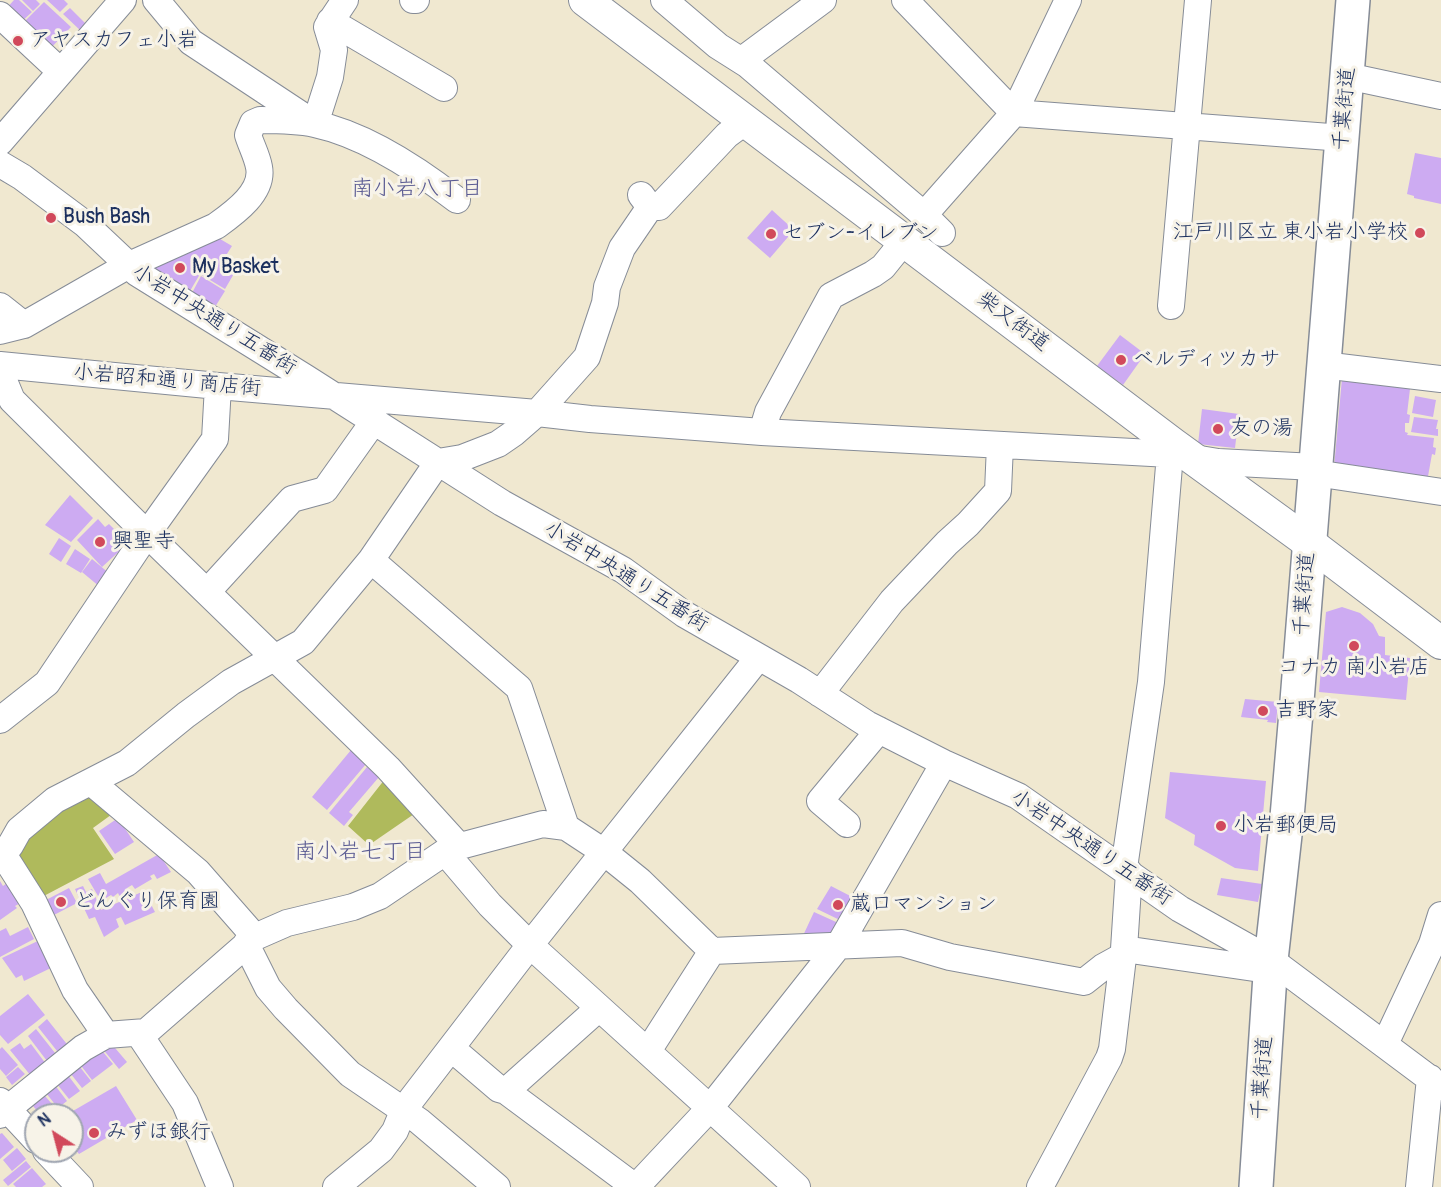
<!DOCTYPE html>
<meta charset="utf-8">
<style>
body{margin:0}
#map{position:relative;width:1441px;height:1187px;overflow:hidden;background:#f0e8d0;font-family:Pangolin,sans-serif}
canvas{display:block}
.north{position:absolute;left:24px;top:1103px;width:60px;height:60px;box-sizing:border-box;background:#f7f3e8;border:2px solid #9fa5b1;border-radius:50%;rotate:324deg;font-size:16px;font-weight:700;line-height:24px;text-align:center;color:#1b2f5e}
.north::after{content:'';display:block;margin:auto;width:21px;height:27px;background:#d1495b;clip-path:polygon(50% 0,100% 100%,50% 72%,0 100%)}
</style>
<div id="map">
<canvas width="1441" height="1187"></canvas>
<div class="north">N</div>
</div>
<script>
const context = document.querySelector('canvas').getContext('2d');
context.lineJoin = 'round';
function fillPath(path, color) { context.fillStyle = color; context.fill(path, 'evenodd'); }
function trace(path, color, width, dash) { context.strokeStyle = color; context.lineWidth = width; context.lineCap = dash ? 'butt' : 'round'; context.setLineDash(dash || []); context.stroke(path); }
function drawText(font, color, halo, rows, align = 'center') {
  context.font = font + ' Pangolin,"Klee One",sans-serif'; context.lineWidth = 6; context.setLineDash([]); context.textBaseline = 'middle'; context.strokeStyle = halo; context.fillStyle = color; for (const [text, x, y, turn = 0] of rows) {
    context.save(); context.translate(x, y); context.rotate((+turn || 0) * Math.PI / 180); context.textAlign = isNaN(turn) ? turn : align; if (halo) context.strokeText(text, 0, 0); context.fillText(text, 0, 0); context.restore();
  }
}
fillPath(new Path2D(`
 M385,779l32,33 -48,33 -21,-19z
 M92,792l23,20 -22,16 21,31 -74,39 -24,-47 34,-36z`), '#afba5c');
fillPath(new Path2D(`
 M14,0h5l13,12 -13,12 -14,-14z
 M22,0h14l4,4 -7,7z
 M47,0h17l4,4 -8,8z
 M44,2l27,25 -23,24 -27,-26z
 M70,8l18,18 -6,6 -19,-18z
 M1415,153l26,5v46l-27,-6v-2l-7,-2z
 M772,210l22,20 -24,28 -23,-20z
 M215,236l17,10 -7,11 14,8 -14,24 -25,-15 -10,17 -42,-24z
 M201,276l24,15 -10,16 -23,-14z
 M1120,335l25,19 -22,31 -26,-19z
 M1342,378l68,11 -3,25 3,1 -1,8h-4v9l3,1 -1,2 27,3 -1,9 3,1 -1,7 -3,-1 -5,28 -93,-14z
 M1415,396l21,4 -3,17 -21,-4z
 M1202,409l37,5 -4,34 -37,-4z
 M1414,417l24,3 -2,9h2v7l-27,-4z
 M70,495l23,23 -22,24 -26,-17z
 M98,519l7,8 4,-3 8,8 -4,3 11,12 -22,20 -25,-27z
 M59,538l12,8 -10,16 -12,-8z
 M75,549l15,10 -9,14 -15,-9z
 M92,559l18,15 -10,13 -18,-15z
 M1342,607l18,6 13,11 6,12 6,1v18l25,3 -4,42 -87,-8 7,-80z
 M1245,699l33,3 -2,21 -9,-1 1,-2 -27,-3z
 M356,744l16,13 -45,53 -15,-13z
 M367,767l12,10 -30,35 4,3 -9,11 -15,-13z
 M1170,772l96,9 -8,90 -23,-3 -41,-23 1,-10 -30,-17z
 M118,818l16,24 -19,12 -16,-23z
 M159,854l12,18 -14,7 -3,-5 -4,2 2,3 -17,10 -3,-4 -5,3 2,3 -9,6 -2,-4 -5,4 -2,-2 -10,6 -13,-22 12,-6 6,11z
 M1221,878l41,6 -4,18 -41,-7z
 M0,881l3,5 7,-5 14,20 -9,5 2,2 -17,12z
 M83,886l3,6 6,-3 9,21 43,-19 11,21 -30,13 -4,-8 -5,2 3,8 -15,10 -9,-20 -6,2 -14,-30z
 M831,886l29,15 -14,22 -29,-14z
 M69,888l8,15 -23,12 -8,-15z
 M814,912l31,14 -8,16 -36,-2z
 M28,927l6,12 -34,18v-26l6,-3 4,8z
 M42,939l13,27 -31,15 -2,-6 -6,3 -14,-20z
 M28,994l17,21 -37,29 -8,-9v-19z
 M47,1019l23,29 -9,8 -23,-29z
 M36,1029l23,29 -9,7 -22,-29z
 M110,1042l17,20 -8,7 -17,-21z
 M20,1043l4,6 7,-5 15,20 -15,12 -21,-26z
 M2,1047l16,18 -12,11 -6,-7v-20z
 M99,1047l14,17 -21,16 -13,-17z
 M76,1062l15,19 -9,7 -15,-19z
 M18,1067l7,7 -13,11 -6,-8z
 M64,1070l16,21 -11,8 -16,-20z
 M51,1080l16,21 -9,7 -16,-20z
 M116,1086l21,34 -58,34 -7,-8v-31h-6z
 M45,1096l7,8 -13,9 -6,-7z
 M52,1105l5,6 -5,4h-13z
 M2,1133l12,14 -14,12v-25z
 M17,1148l9,11 -14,12 -9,-11z
 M26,1161l5,6 -23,19 -5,-6z
 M32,1168l14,16 -4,3h-26l-3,-3z`), '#cdabf2');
const minor = new Path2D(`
 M156,0l35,42 121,80
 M413,0h3
 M664,0l54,46 30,19 176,150 18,18
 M905,0l109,113 329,25
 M0,15l60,56
 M330,21l114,67
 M742,60l81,-60
 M1347,76l94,20
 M315,124l15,-47 4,-27 -7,-23 18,-27
 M0,142l123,-142
 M0,164l22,13 63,47 52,49 169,105 196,125 121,67 61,44 115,66 68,44 77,39 74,33 162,113 91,51 170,127
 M650,207h9l68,-72 19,-14
 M924,215l90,-102 54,-113
 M0,306l24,19
 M1171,306l27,-306
 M0,331l24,-6 103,-59 89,-40c18,-13 48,-34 43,-59 -2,-11 -8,-22 -11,-32l5,-12 7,-3c18,0 37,0 55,4 51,11 102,45 142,76
 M0,365l218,21 319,27 53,6 172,13 408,22 48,8 97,5
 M1323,365l118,14
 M0,371l12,29 135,134 241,234 69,76
 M762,432l6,-20 63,-116 42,-22 10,-7 21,-26
 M1315,473l126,19
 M371,560l148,128 47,139
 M207,592l85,-93 33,-9 49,-69
 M820,694l72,-93 55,-58 21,-19 30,-33 2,-46
 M0,720l47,-37 100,-149 68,-95 3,-53
 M91,782l107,90 57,65
 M847,824l-27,-23 59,-71
 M1,851l9,-5 9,-16 36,-30 72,-37 59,-48 45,-33 72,-40 68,-82 67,-98 24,-4 36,-14 16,-11 23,-20 50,-56 18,-54 2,-16 15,-39 28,-41 -9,-12
 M0,852l1,-1 33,52 41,87 31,45
 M445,852l45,53 40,40 267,242
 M1124,868l27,-186 19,-228
 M246,944l22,44 18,21 64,65 69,47 78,66
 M1124,949l130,19 17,-8
 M139,1034l46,69 35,84
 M1385,1044l47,-100 9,-29
 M451,1048l48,41 7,2 93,-83
 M648,1051l64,-100
 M506,1091l129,96
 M0,1101l36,39
 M0,1115l83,-67 23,-13 40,-3 109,-95 32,-14 66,-16 27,-11 77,-52 7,1 79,-21 23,3 38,25 36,29 72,70 190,-8 48,14 134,25 19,-15 20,-11
 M46,1151l34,36
 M336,1187l45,-37 14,-19 9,-22 126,-164 228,-287
 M636,1187l74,-79 129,-163 105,-182
 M1040,1187l69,-129 3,-9 12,-100 5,-77
 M1419,1187l11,-109`);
const major = new Path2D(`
 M585,0l588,444 135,98 133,101`);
const highway = new Path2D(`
 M1256,1187l15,-227 16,-143 10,-116 56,-701`);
trace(minor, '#868c97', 28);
trace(major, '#868c97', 34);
trace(highway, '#868c97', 36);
trace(minor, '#fff', 26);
trace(major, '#fff', 32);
trace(highway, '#fff', 33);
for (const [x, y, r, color] of [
 [18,41,6,"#d1495b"],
 [51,218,6,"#d1495b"],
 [1420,233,6,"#d1495b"],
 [771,234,6,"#d1495b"],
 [180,268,6,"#d1495b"],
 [1121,360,6,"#d1495b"],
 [1218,429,6,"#d1495b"],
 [100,542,6,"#d1495b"],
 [1354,646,6,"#d1495b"],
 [1263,711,6,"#d1495b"],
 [1221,826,6,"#d1495b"],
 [61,902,6,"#d1495b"],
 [838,905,6,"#d1495b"],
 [94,1133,6,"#d1495b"]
]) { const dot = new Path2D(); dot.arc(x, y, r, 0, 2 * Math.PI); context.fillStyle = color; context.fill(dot); trace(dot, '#f7f3e8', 2); }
drawText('21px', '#1b2f5e', '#f7f3e8', [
 ["アヤスカフェ小岩",30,41],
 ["Bush Bash",63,218],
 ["江戸川区立 東小岩小学校",1408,233,"right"],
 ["セブン-イレブン",783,234],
 ["My Basket",192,268],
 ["ベルディツカサ",1133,360],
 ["友の湯",1230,429],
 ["興聖寺",112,542],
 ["コナカ 南小岩店",1354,668,"center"],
 ["吉野家",1275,711],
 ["小岩郵便局",1233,826],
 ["どんぐり保育園",73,902],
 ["蔵口マンション",850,905],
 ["みずほ銀行",106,1133]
], 'left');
drawText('21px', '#1b2f5e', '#f7f3e8', [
 ["千葉街道",1345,109,-85],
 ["小岩中央通り五番街",214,320,32],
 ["柴又街道",1013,322,37],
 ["小岩昭和通り商店街",167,381,5],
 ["小岩中央通り五番街",626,577,32],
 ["千葉街道",1305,594,-86],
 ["小岩中央通り五番街",1091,848,34],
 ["千葉街道",1263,1078,-86]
]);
drawText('22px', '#595a92', '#f7f3e8', [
 ["南小岩八丁目",417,189],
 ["南小岩七丁目",360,852]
]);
</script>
